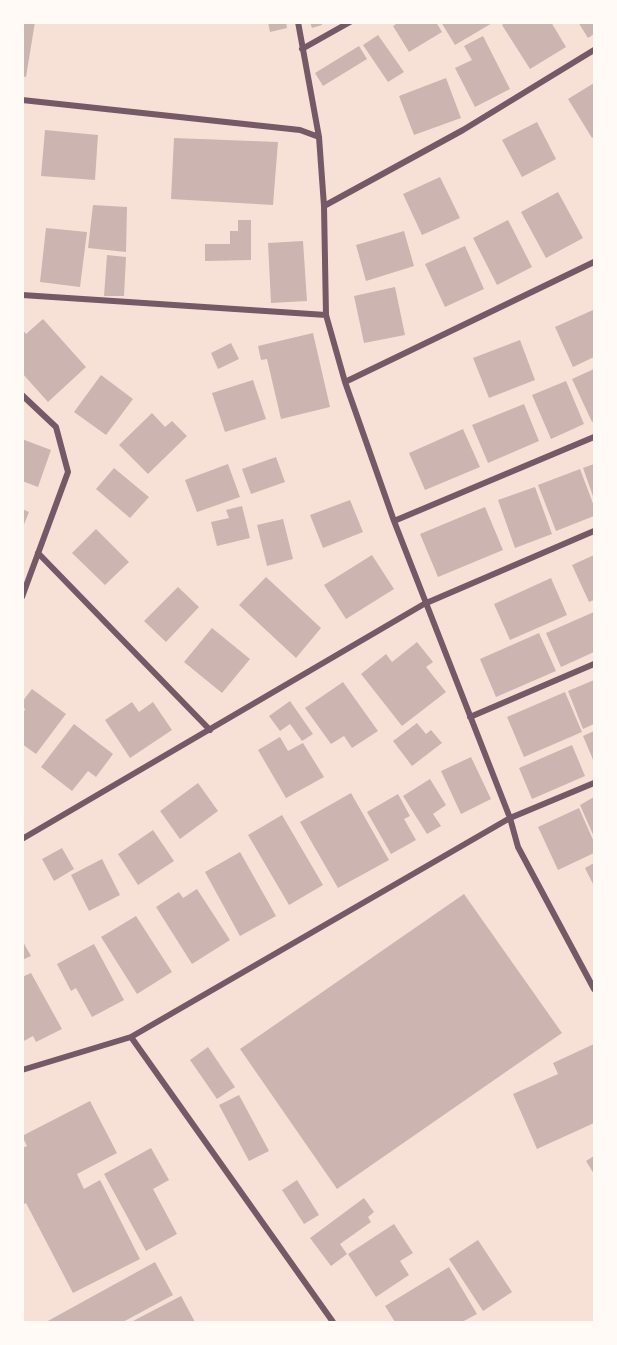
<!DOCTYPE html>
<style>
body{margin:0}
#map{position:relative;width:617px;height:1345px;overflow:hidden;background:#f7e1d7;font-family:Lato,sans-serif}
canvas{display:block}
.frame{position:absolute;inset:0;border:24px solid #fffaf5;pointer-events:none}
</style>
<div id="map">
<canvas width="617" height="1345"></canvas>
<div class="frame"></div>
</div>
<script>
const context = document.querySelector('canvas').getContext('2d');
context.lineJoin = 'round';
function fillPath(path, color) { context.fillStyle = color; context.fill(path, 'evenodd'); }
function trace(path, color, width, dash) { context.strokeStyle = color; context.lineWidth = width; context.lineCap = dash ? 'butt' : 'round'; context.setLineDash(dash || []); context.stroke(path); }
fillPath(new Path2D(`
 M22,22h13l-9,55 -4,-1z
 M268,22h18l1,6 -17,4z
 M310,22h11l1,3 -10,3z
 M399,22h37l6,10 -33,20 -16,-26z
 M441,22h53l-39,23z
 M506,22h45l15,25 -36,22 -28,-44z
 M578,22h16v12l-6,4z
 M378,35l26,37 -16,10 -25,-37z
 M483,36l27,53 -35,18 -20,-39 17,-8 -8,-14z
 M359,46l8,13 -44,27 -8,-13z
 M446,78l15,40 -47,17 -15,-39z
 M594,83v53l-2,2 -24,-39z
 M537,122l19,37 -34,18 -20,-37z
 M45,130l53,5 -3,45 -54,-4z
 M174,138l104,4 -5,63 -102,-6z
 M440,177l20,41 -38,17 -19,-41z
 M558,192l25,46 -37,20 -25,-46z
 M93,205l34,2 -1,45 -38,-4z
 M238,220h13v40l-46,1v-17h25v-13h8z
 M508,220l24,47 -35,18 -24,-47z
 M46,228l41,4 -7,55 -40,-5z
 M404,231l10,35 -48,15 -10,-36z
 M303,241l4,60 -36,2 -3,-60z
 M465,246l19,43 -39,18 -20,-43z
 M107,255l19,2 -2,39h-20z
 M395,287l10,48 -41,8 -10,-47z
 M593,310l1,47 -21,10 -18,-40z
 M43,319l43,48 -38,35 -26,-29v-44l4,5z
 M313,333l17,74 -49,12 -14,-60 -6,1 -3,-14z
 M520,340l15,40 -46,18 -16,-40z
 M231,343l8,16 -21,10 -7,-16z
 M594,369v52l-2,1 -20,-43z
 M101,375l32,24 -27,36 -32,-23z
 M253,380l13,39 -41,13 -13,-39z
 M566,381l18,43 -33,15 -19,-44z
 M524,404l15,37 -51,22 -16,-38z
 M152,413l13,14 7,-6 15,15 -39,38 -29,-29z
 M463,429l17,38 -55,23 -16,-37z
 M22,439l29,11 -13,37 -16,-6z
 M276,457l9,25 -34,12 -9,-25z
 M228,464l12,33 -43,15 -12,-32z
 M594,464v35l-11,-31z
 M114,468l35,29 -19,21 -34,-29z
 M580,469l14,37v10l-38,15 -18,-46z
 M535,487l17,47 -37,14 -17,-48z
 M350,500l13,32 -40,16 -13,-33z
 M242,506l8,32 -33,8 -6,-24 18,-4 -3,-8z
 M485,507l18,43 -65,27 -18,-43z
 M22,509l7,3 -6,15h-1z
 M283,519l10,40 -26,7 -10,-41z
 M96,529l33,33 -24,23 -33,-32z
 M372,555l22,34 -48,30 -22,-34z
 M594,555v45l-5,2 -17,-37z
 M266,577l55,51 -25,30 -57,-53z
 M551,578l16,37 -57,25 -16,-36z
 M178,587l21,20 -33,35 -22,-21z
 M594,612v40l-33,15 -15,-34z
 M212,628l38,31 -28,34 -38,-31z
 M539,633l17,38 -60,26 -16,-38z
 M417,642l16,20 -7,5 20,25 -44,34 -41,-52 25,-20 6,8z
 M594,680v44l-11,5 -15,-38z
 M343,682l35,49 -26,17 -8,-12 -13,8 -26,-36z
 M32,689l34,25 -30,40 -14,-10v-31l3,-3 -3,-8z
 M565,692l17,40 -58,25 -17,-40z
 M290,701l23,33 -11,7 -12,-17 -10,7 -11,-15z
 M132,702l7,10 14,-10 19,28 -42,28 -25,-38z
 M417,723l9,11 5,-4 11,13 -30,23 -19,-25z
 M74,724l39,30 -17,23 -8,-6 -16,20 -31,-24z
 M594,731v31l-11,-26z
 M280,737l8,14 15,-8 21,34 -38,21 -28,-48z
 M572,745l13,31 -53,23 -13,-31z
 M471,757l20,42 -30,15 -20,-43z
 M430,779l16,26 -13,9 8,12 -14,8 -24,-38z
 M198,783l20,28 -38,28 -20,-28z
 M351,793l38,67 -51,28 -38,-66z
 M398,794l12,22 -6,3 12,21 -25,14 -24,-42z
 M594,797v40l-14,-32z
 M579,808l15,34v11l-36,17 -20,-43z
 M282,815l41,70 -34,20 -41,-70z
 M153,830l21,31 -36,24 -20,-31z
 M62,848l12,21 -20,12 -12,-22z
 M240,852l36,64 -36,20 -35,-64z
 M102,859l18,36 -31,16 -18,-36z
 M594,863v23l-9,-18z
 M197,889l33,51 -38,24 -36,-57 23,-15 4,6z
 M464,894l98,139 -225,156 -97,-140z
 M136,916l36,56 -35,22 -36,-57z
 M22,940l9,16 -9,4z
 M94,944l30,56 -32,17 -16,-29 -5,3 -14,-27z
 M31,973l31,56 -26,13 -3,-6 -11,6v-65z
 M594,1044v79l-57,26 -24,-55 45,-20 -5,-11z
 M208,1047l27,40 -18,12 -27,-39z
 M239,1095l30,56 -20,10 -30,-56z
 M90,1101l27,52 -40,21 7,15 16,-9 40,79 -67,34 -47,-90 -4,2v-57l5,-2 -5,-10z
 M151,1148l18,32 -16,9 24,45 -31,17 -42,-77z
 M594,1156v18l-8,-13z
 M297,1180l22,35 -15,9 -22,-34z
 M364,1198l10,14 -6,5 3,5 -31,22 7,10 -16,12 -21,-28z
 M394,1224l19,29 -13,8 9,14 -33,22 -28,-43z
 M478,1240l34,52 -29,19 -34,-52z
 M155,1262l18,33 -50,27h-77z
 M449,1267l28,47 -15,8h-67l-10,-16z
 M181,1296l14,26h-64z`), '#ccb4b1');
trace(new Path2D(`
 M298,22l21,115 5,69 2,109 19,67 49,139 116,297 8,29 76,142
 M302,49l48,-27
 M22,100l278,30 19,7
 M324,206l139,-76 131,-80
 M22,295l304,20
 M345,382l249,-120
 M22,395l34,32 12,45 -46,125
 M394,521l200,-84
 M38,553l172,177
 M470,717l124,-53
 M22,839l402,-235 170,-73
 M131,1037l202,285
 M22,1070l109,-33 379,-219 84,-35`), '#755966', 6);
</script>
